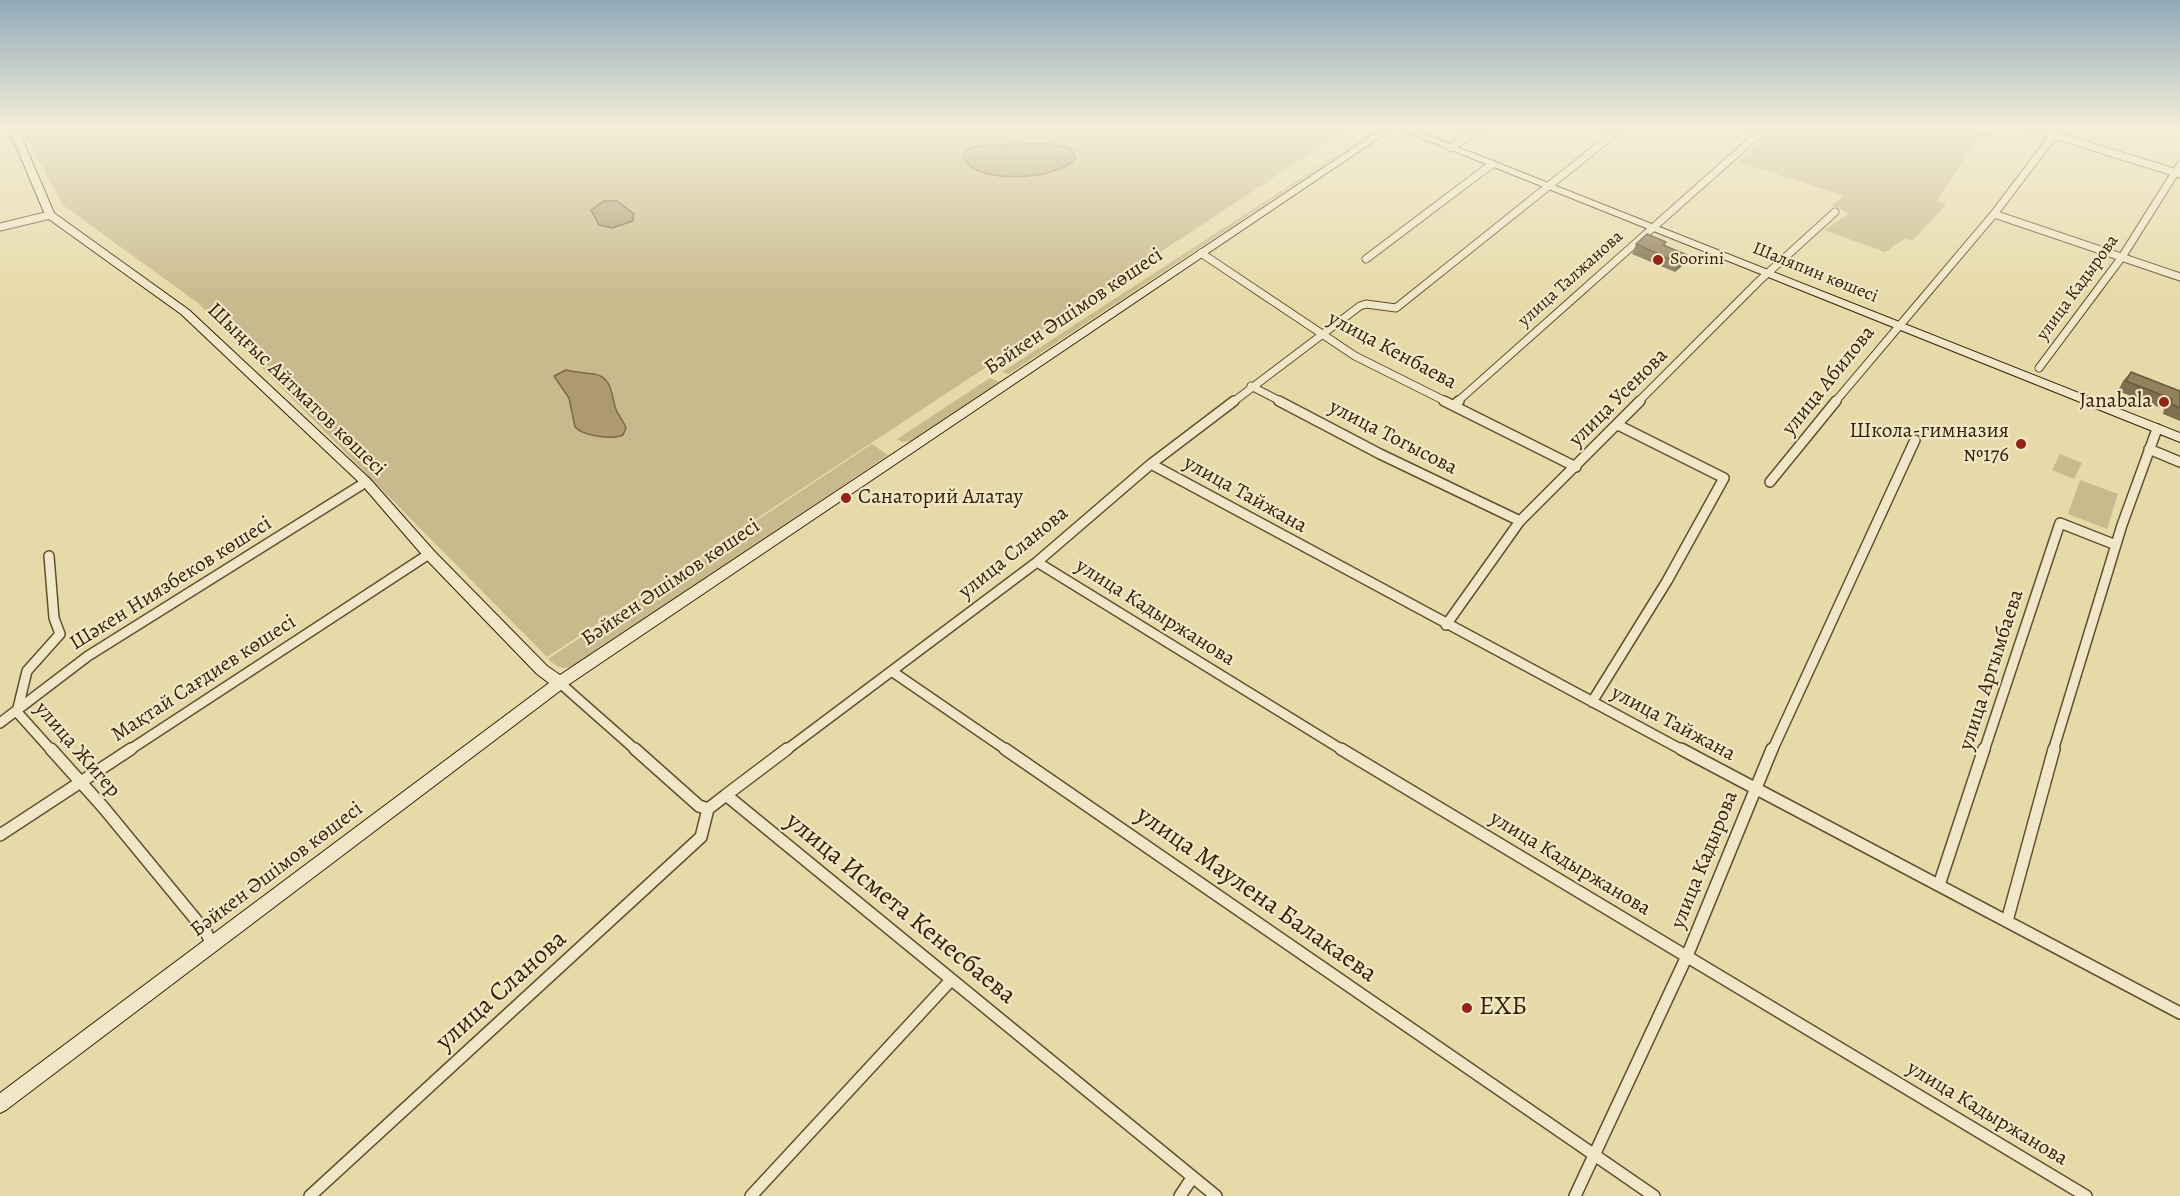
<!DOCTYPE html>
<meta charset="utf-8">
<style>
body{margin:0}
canvas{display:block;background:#e7daa9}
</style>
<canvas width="2180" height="1196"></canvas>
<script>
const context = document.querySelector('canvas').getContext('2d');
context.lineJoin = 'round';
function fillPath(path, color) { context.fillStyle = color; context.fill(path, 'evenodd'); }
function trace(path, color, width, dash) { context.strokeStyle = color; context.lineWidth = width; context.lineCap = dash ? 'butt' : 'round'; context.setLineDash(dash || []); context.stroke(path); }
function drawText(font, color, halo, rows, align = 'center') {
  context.font = font + ' Alegreya,serif'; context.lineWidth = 4.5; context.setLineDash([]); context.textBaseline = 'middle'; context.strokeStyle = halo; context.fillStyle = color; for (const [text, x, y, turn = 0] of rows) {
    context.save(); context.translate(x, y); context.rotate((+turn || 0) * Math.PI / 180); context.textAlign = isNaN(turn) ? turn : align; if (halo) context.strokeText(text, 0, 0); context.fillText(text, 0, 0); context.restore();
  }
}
fillPath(new Path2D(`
 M21,129h1326l-800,528 -349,-354 -134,-97z
 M1773,129h186l21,7 -43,64 9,5 -34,36 -6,-3 -21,14 -61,-22 25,-16 -17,-9 12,-9 -105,-34z
 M1373,131h3l-367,243 -7,-2z
 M990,378l9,4 -88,59 -9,1 -5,-3z
 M872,444l16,11 -304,205c-15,9 -22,12 -36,-1z
 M2060,454l22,9 -8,16 -22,-9z
 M2080,480l38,14 -11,35 -39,-15z`), '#c9ba8d');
const water = new Path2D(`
 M1043,143l27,5 6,10c-17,24 -117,28 -112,-7l12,-5z
 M604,201h13l17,13 -1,7 -21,7 -13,-3 -8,-15z
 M566,370c10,2 18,3 28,4 20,3 17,25 23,38 3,5 7,10 9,16l-3,7c-11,5 -40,1 -48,-8l-6,-29 -15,-22z`);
fillPath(water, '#ac9b72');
trace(water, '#7e6a47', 1.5);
const minorFar2 = new Path2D(`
 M1977,129l9,3 3,-3
 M2035,129l145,45
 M1451,148l27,-19
 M1994,214l186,63
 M0,227l50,-12
 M1201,253l154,103 92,46
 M1366,259l126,-95
 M2039,368l83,-111 58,-92
 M1251,386l31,16
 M1233,402l127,-96 6,-2 30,4 224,-179
 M1457,402l307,-273
 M1638,402l121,-121 76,-69
 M1835,402l159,-188 60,-79`);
const minorFar1 = new Path2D(`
 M1279,401l101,53 140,67
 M1444,401l132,66
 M1454,405l5,-4
 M2149,449l31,13
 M1151,464l533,287
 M1770,482l66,-81
 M49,556l5,62 6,16 -33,37 -10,41 35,39
 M1037,562l307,189
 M1446,625l74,-104 120,-120
 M893,672l115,79
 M560,683l77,68
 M1592,702l75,-121 57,-103 -106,-53
 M0,723l88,-67 278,-174
 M128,751l301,-197
 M785,751l252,-189 114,-98 83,-63
 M1772,751l143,-311
 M1984,751l76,-228 56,22
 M2053,751l69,-226 35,-96`);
const minor = new Path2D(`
 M51,749l52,58 103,125 6,13
 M635,749l64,57 9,3 18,-14 490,401
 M1005,749l649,447
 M1341,749l745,447
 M1681,749l499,264
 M726,795l61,-46
 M0,835l131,-86
 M1939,885l45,-136
 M2007,921l47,-172
 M310,1196l391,-359 7,-28
 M751,1196l200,-216
 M1180,1196l12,-18
 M1575,1196l112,-240 85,-207`);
const secondary = new Path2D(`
 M9,129h9l36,84 135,97 181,169 64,72 113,115 13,9 822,-546h10l-827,558 -559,423 -6,3v-20l549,-410 -12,-9 -113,-117 -62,-72 -181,-171 -135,-97z
 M1399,129h13l768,304v9z`);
trace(minorFar2, '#644e30', 9);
trace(minorFar1, '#644e30', 12);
trace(minor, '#644e30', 14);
trace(secondary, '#382007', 2);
trace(minorFar2, '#efe7c7', 7);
trace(minorFar1, '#efe7c7', 9);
trace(minor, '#efe7c7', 11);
fillPath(secondary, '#efe7c7');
fillPath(new Path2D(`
 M1666,242l-1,4 22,9 -4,10 -8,7 -43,-18 4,-10z
 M2131,372l49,19v30l-17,-7 1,-5 -46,-18 5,-10z`), '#7e6f4e');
fillPath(new Path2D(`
 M1687,255l-4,10 -8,7 4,-9z`), '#675a40');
const building = new Path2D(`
 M1647,234l19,8 -3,3 24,10 -8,8 -43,-19z
 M2131,372l49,19v17l-9,-4 1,-5 -46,-18z`);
fillPath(building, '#93815b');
trace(building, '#675a40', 1.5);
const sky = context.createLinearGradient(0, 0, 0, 297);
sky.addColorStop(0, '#90aab9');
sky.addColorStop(0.43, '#f4eed8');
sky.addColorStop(1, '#f4eed800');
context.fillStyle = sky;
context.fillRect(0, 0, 2180, 297);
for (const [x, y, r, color] of [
 [1658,260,6,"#8f2418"],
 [2164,402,6,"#8f2418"],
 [2021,444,6,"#8f2418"],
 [846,498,6,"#8f2418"],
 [1467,1008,6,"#8f2418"]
]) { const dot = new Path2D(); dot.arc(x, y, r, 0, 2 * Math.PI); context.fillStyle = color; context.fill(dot); trace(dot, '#efe7c7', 2); }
drawText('18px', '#382007', '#efe7c7', [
 ["Soorini",1670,260]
], 'left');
drawText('18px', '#382007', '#efe7c7', [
 ["Шаляпин көшесі",1815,273,22],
 ["улица Талжанова",1571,279,-42],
 ["улица Кадырова",2078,288,-54]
]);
drawText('21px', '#382007', '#efe7c7', [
 ["Бәйкен Әшімов көшесі",1074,312,-34],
 ["улица Кенбаева",1392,351,28],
 ["улица Абилова",1829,381,-51],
 ["Шыңғыс Айтматов көшесі",296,390,44],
 ["улица Усенова",1619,398,-45],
 ["улица Тогысова",1393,438,27],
 ["улица Тайжана",1245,495,29],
 ["улица Сланова",1014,553,-39],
 ["Бәйкен Әшімов көшесі",671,583,-34],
 ["Шәкен Ниязбеков көшесі",171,584,-32],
 ["улица Кадыржанова",1155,613,32],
 ["улица Аргымбаева",1992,670,-72],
 ["Мақтай Сағдиев көшесі",204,679,-33],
 ["улица Тайжана",1673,724,28],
 ["улица Жигер",77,750,49],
 ["улица Кадырова",1705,860,-68],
 ["улица Кадыржанова",1570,864,31],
 ["Бәйкен Әшімов көшесі",277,870,-37],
 ["улица Кадыржанова",1987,1114,31]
]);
drawText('21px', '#382007', '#efe7c7', [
 ["Janabala",2152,402],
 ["Школа-гимназия",2009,432],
 ["№176",2009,456],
 ["Санаторий Алатау",858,498,"left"]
], 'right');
drawText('26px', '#382007', '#efe7c7', [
 ["улица Маулена Балакаева",1256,895,35],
 ["улица Исмета Кенесбаева",900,909,39],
 ["улица Сланова",502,991,-42]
]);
drawText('26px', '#382007', '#efe7c7', [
 ["ЕХБ",1479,1008]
], 'left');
</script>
